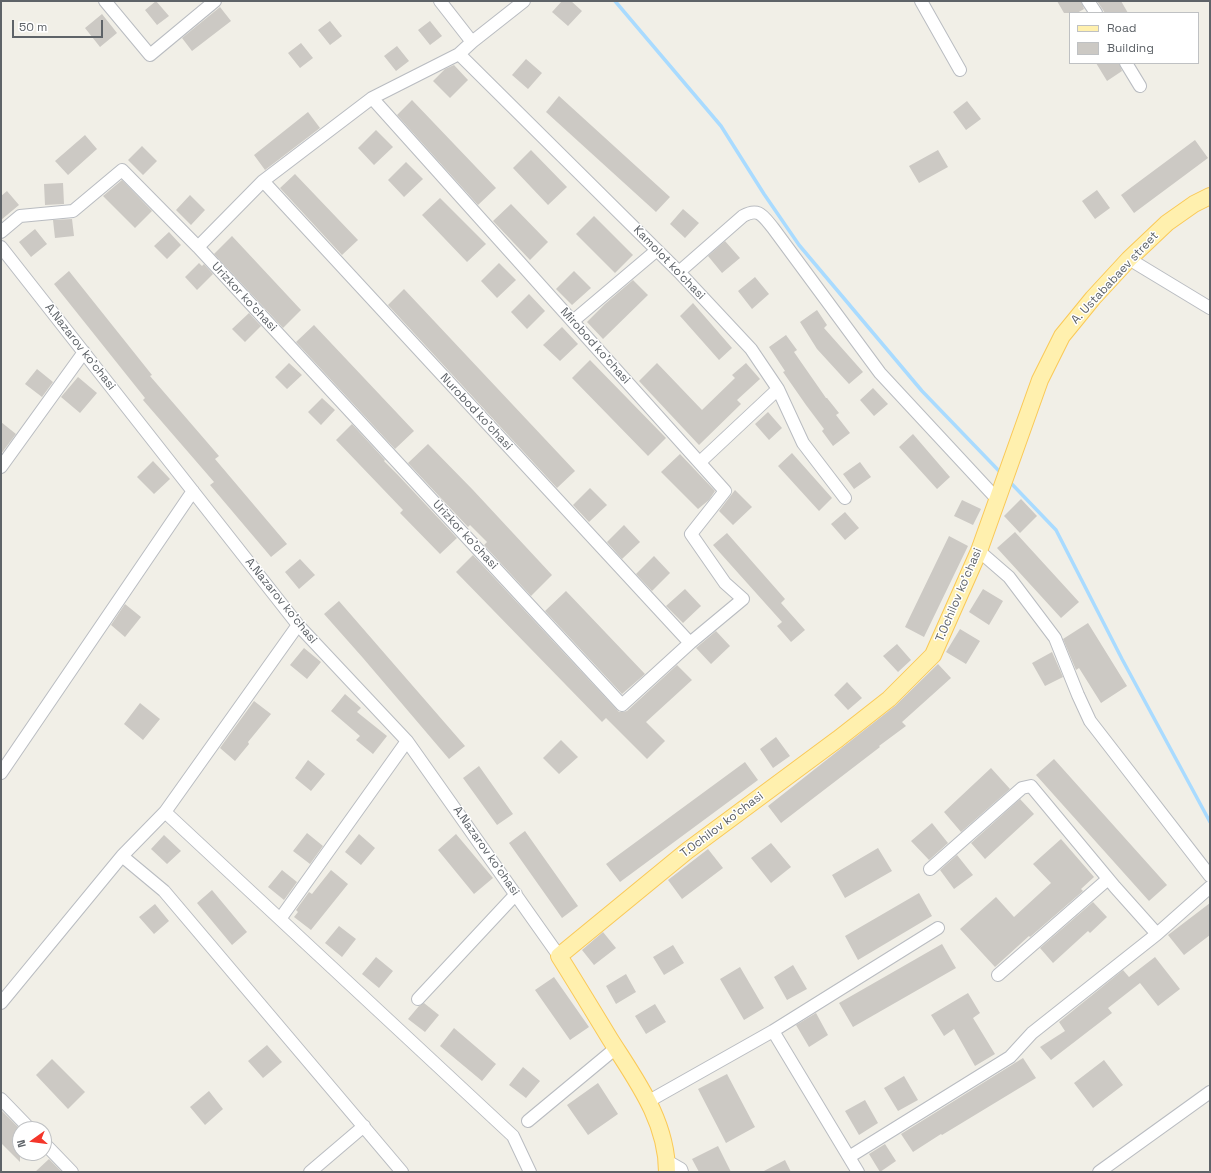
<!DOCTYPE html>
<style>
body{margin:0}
#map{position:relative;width:1211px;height:1173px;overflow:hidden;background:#f1efe7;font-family:"Space Grotesk",sans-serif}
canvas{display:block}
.frame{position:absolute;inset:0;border:2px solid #5e6368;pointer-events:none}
.legend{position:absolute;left:1069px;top:12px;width:130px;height:52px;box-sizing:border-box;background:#fff;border:1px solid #bfc1c3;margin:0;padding:5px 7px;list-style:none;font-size:12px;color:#5e6368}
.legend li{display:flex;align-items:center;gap:8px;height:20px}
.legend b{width:20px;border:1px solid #bfc1c3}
.north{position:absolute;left:12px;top:1121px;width:40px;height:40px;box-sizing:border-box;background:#fff;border:1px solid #bfc1c3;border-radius:50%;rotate:256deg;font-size:11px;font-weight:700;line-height:16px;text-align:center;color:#5e6368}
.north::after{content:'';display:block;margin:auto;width:14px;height:18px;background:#f4362a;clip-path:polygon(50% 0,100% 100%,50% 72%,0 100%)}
.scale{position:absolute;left:12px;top:20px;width:91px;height:18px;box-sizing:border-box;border:2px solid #5e6368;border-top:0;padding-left:5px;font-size:12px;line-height:14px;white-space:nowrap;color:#5e6368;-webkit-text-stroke:3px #fff;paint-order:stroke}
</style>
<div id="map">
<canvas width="1211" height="1173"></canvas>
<div class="frame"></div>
<ul class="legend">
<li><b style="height:5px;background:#fff0ae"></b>Road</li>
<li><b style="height:11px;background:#ccc9c4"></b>Building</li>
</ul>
<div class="north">N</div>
<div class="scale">50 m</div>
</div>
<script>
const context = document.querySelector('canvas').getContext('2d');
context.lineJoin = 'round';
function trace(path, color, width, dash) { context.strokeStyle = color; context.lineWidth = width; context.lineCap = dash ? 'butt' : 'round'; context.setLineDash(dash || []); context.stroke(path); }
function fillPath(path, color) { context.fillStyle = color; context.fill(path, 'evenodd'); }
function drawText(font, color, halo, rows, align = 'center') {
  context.font = font + ' "Space Grotesk",sans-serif'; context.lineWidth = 3; context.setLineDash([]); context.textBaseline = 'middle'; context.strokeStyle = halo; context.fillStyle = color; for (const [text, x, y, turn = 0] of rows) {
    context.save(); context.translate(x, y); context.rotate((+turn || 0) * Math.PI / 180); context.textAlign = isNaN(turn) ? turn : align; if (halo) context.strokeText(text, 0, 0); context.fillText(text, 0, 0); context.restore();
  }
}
trace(new Path2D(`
 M615,1l106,125 43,68 35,51 123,146 79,82
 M1008,480l48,50 66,129 88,163`), '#a9dbff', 3.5);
fillPath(new Path2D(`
 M156,1l13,15 -12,9 -12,-15z
 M562,1h9l11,10 -14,15 -16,-14z
 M1057,1h24l3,8 -7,4h-13z
 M1097,1h24l7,12h-23z
 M220,7l11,14 -39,30 -10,-13z
 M102,14l15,19 -17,14 -15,-19z
 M330,21l12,15 -12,9 -12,-15z
 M430,21l12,15 -12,9 -12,-15z
 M301,43l12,15 -13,10 -12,-15z
 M397,46l12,15 -13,10 -12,-15z
 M526,59l16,14 -14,16 -16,-14z
 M1096,63h23l3,8 -15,10z
 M454,65l14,15 -18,18 -17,-17 12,-12z
 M559,96l111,101 -14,15 -110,-100z
 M412,100l84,88 -18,17 -81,-90z
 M967,101l14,18 -15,11 -13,-18z
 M308,112l12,16 -55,42 -11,-15z
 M376,130l17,17 -19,18 -16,-17z
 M85,135l12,14 -29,26 -13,-14z
 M1195,140l13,18 -74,55 -13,-18z
 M142,146l15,15 -14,14 -15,-15z
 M531,150l36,37 -19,18 -35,-37z
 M938,150l10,17 -29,16 -10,-17z
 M406,162l17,17 -19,18 -16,-17z
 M295,174l63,66 -16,15 -62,-67z
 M122,180l30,31 -17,17 -32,-32z
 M63,183l1,21 -19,1 -1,-21z
 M1097,190l13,18 -15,11 -13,-18z
 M7,191l12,14 -18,15v-24z
 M190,195l15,15 -14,15 -15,-15z
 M440,198l46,46 -19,18 -45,-47z
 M511,204l37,38 -18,18 -37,-39z
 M683,209l16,14 -14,15 -15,-14z
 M594,216l39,39 -18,18 -39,-39z
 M72,219l2,17 -19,2 -2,-18z
 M35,229l12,15 -16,13 -12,-15z
 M169,232l12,13 -14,14 -13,-13z
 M232,236l69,74 -18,18 -69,-74z
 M725,241l15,17 -18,15 -14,-17z
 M199,263l3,3 2,-2 9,10 -16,16 -12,-13z
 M499,263l17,17 -19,18 -16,-17z
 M69,271l83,104 -2,1 69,80 -4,3 72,85 -16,13 -61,-72 4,-3 -71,-82 2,-2 -91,-114z
 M574,271l17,17 -19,17 -16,-16z
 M755,277l14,17 -17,15 -14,-18z
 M633,280l15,15 -45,44 -16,-17 18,-18z
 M404,289l171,182 -18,17 -169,-183z
 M529,294l16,17 -18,18 -16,-17z
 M693,303l39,45 -13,12 -39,-44z
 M817,310l10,15 -3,3 39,44 -14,12 -32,-35 -17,-27z
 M249,313l12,13 -16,16 -13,-13z
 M314,325l100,106 -19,18 -99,-107z
 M562,327l16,17 -18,17 -17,-16z
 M786,335l11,15 -3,2 32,46h1l12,15 -3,2 14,18 -17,13 -11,-15 2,-2 -18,-24 -23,-33 2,-1 -16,-24z
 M590,360l76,78 -18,18 -76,-78z
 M289,363l13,12 -15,14 -12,-12z
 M657,363l45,47 33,-32 -3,-3 14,-12 14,16 -23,21 4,4 -42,41 -60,-64z
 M37,369l16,13 -11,15 -17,-13z
 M78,377l19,16 -17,20 -19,-16z
 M873,388l15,16 -14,12 -14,-16z
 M322,398l13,12 -14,15 -13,-13z
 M768,412l14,16 -13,12 -14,-16z
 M1,422l15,12 -15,20z
 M352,424l33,36 -1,1 13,13 60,64 -17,16 -40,-41 3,-3 -67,-70z
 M913,434l37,43 -13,12 -38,-42z
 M428,444l45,46 79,85 -21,21 -47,-51 3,-3 -17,-17 -2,2 -60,-64z
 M792,453l40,45 -13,13 -41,-45z
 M680,454l35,37 -6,9 -11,9 -37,-37z
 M153,461l17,18 -16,15 -17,-17z
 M860,462l11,15 -17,12 -11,-15z
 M590,488l17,17 -18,17 -16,-17z
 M735,490l17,17 -19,18 -14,-14z
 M1021,499l16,17 -17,17 -16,-17z
 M962,500l19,9 -8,16 -19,-9z
 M845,512l14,16 -14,12 -14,-16z
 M624,525l16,17 -18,17 -15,-17z
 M1015,532l64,70 -18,16 -64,-70z
 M727,533l58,66 -4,4 24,27 -14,12 -14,-16 5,-4 -69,-77z
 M949,536l19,10 -44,91 -19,-10z
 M473,555l146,157h4l4,-1 50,-46 15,15 -46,42 19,19 -18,18 -41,-41 -4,4 -146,-150z
 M654,556l16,17 -18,18 -16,-17z
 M300,559l15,16 -16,14 -14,-17z
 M685,589l16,17 -18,17 -17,-17z
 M983,589l20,12 -14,24 -20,-13z
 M566,591l79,83 -23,20 -77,-83z
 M339,601l126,145 -16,13 -86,-101 -39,-44z
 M125,604l16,13 -16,20 -14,-12z
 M1088,623l39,63 -26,17 -22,-35 -3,2 -13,-31z
 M960,629l20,12 -14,23 -20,-12z
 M716,631l14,15 -19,18 -15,-16z
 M897,644l14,16 -13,12 -15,-16z
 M304,648l17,14 -14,17 -17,-14z
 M1052,652l11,25 -18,9 -13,-23z
 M938,664l13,14 -49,44 4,4 -27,20 1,1 -99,76 -13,-17 127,-100z
 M847,682l15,16 -14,12 -14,-15z
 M345,694l16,14 -4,4 30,24 -14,18 -17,-14 4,-4 -29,-25z
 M254,701l17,13 -23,28 1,2 -14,17 -15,-13z
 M140,703l20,16 -17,21 -19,-16z
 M776,737l14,19 -17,12 -13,-19z
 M561,740l17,17 -19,17 -16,-16z
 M1054,759l113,126 -18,16 -113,-126z
 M308,760l17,14 -14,17 -16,-13z
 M745,762l13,18 -138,102 -14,-18z
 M479,766l34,48 -16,11 -34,-47z
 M991,768l19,21 -49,43 -17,-20z
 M1020,799l14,15 -49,45 -14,-16z
 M932,823l16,20 -19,17 -18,-19z
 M525,831l53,75 -16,12 -53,-75z
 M307,833l16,13 -13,18 -17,-13z
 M359,834l16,14 -14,17 -16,-13z
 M456,834l37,44 -19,16 -36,-44z
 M164,835l17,16 -14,13 -16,-15z
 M1061,839l33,38 -13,12 2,2 -53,46 -1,-1 -34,31 -35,-38 36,-32 18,20 37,-34 -18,-19z
 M771,843l20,24 -20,16 -20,-25z
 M878,848l14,23 -47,27 -13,-23z
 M708,849l15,19 -41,31 -14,-19z
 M957,855l16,20 -19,14 -14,-19z
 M282,870l15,12 -13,18 -16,-13z
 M331,870l17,14 -37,46 -17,-13 4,-5 -2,-2 13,-18 3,2z
 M212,890l35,42 -15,13 -35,-42z
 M919,893l13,23 -74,44 -13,-24z
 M1093,902l14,15 -17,16 -2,-2 -35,32 -13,-15z
 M1210,903v32l-26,20 -16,-20z
 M155,904l14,17 -15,13 -15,-17z
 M339,926l17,13 -14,18 -17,-14z
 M603,932l13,16 -22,17 -12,-15z
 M942,944l14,24 -103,59 -14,-24z
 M673,945l11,18 -20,12 -11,-18z
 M376,957l17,14 -14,17 -17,-14z
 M1155,957l25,32 -22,17 -18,-23 -32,25 4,5 -61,47 -11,-13 25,-16 -6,-9 64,-52 6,7z
 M793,965l14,24 -20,11 -13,-23z
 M740,967l24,41 -20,12 -24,-41z
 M626,974l10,18 -20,12 -10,-18z
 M554,977l35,50 -19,13 -35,-50z
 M968,993l12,20 -7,5 22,36 -20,12 -21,-37 -10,7 -13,-21z
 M424,1003l15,12 -14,17 -17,-13 11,-13z
 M655,1004l11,18 -20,12 -11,-18z
 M816,1013l12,22 -19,12 -13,-22z
 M454,1028l42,36 -14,17 -42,-35z
 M267,1045l15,17 -19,16 -15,-17z
 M1023,1058l13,20 -94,57 -1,-1 -28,18 -12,-18z
 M52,1059l33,33 -17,17 -32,-34z
 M1104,1060l19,25 -30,23 -19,-25z
 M523,1067l17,14 -14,17 -17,-13z
 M727,1074l28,53 -29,16 -28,-54z
 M904,1076l14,24 -20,11 -14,-23z
 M598,1083l20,31 -30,21 -21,-30z
 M209,1091l14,18 -18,16 -15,-18z
 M865,1100l13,23 -19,12 -14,-24z
 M1,1110l19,19v33l-19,-19z
 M885,1144l11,17 -16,11 -11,-18z
 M718,1146l13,26h-32l-7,-13z
 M49,1159l13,13h-27z
 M785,1160l6,12h-29z`), '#ccc9c4');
const minor = new Path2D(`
 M105,1l45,54 65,-54
 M440,1l32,41
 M921,1l39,69
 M1088,1l8,12
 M459,54l220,218 72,77 27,40 25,54 42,55
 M1126,63l14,23
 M263,181l427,462
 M1,232l19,-16 53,-5 49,-41 76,77 424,458 68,-62 53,-44 -18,-16 -34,-49 34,-43 -353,-393
 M1,247l297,378 109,116 152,215
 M198,247l65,-66 109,-83 87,-44 13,-12 52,-41
 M1129,259l81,49
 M679,272l64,-56c16,-9 20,0 30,12l107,145 117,126
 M573,321l84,-71
 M700,462l78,-73
 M1,467l83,-115
 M979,551l30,26 46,61 23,57 12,26 120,155
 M298,625l-133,187 -43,44 42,35 238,281
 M1,773l192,-282
 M165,812l348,324 17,36
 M930,869l92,-81 9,-2 84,101 42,47
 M280,919l127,-178
 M998,975l110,-96
 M418,999l98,-105
 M1,1003l121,-147
 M773,1031l85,141
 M1,1099l29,30
 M649,1101l124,-70 165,-103
 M528,1121l88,-73
 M44,1143l28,29
 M849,1157l161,-100 22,-24 125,-99 53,-47
 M667,1161l14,8 1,3
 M310,1172l54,-46
 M1099,1172l111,-80`);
const major = new Path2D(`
 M667,1172c0,-51 -31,-92 -57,-133 -17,-28 -34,-56 -51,-83l128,-105 151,-112 51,-40 44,-44 46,-104 61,-171 22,-44 31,-38 36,-39 38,-36 27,-19 16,-8`);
trace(minor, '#b9bcc1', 14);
trace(major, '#fac957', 18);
trace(minor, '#fff', 12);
trace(major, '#fff0ae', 16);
drawText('12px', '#5e6368', '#fff', [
 ["Kamolot ko'chasi",669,263,46],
 ["A. Ustababaev street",1115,278,-47],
 ["Urizkor ko'chasi",244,297,47],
 ["Mirobod ko'chasi",595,346,48],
 ["A.Nazarov ko'chasi",80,347,52],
 ["Nurobod ko'chasi",476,412,47],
 ["Urizkor ko'chasi",465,535,47],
 ["T.Ochilov ko'chasi",959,595,-67],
 ["A.Nazarov ko'chasi",281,601,51],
 ["T.Ochilov ko'chasi",722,825,-37],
 ["A.Nazarov ko'chasi",486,851,55]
]);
</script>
